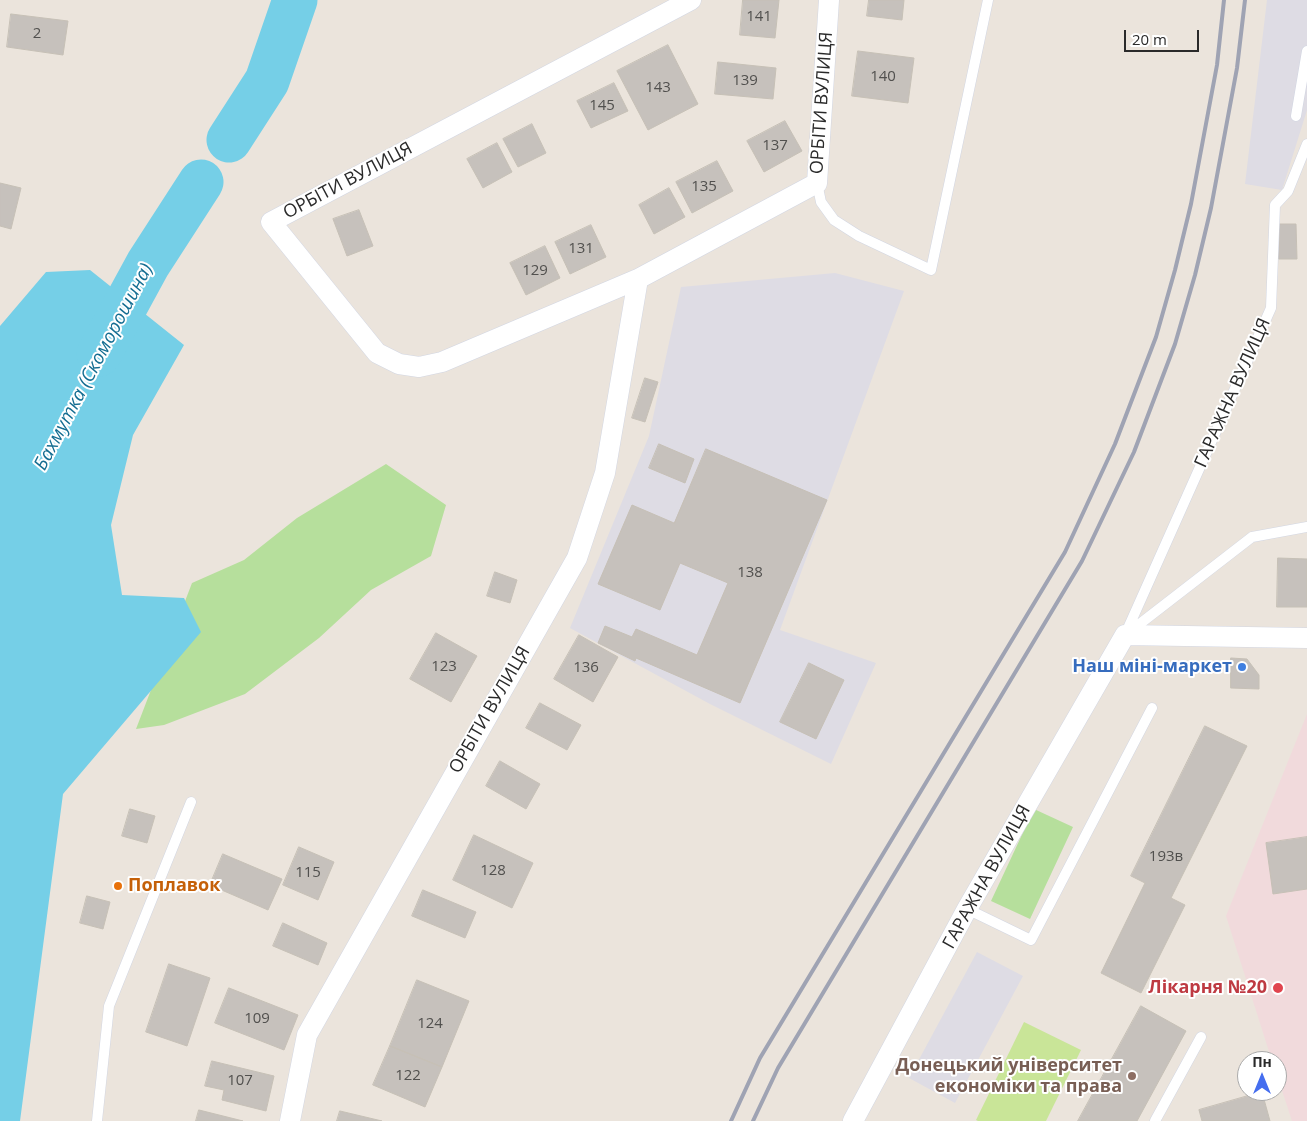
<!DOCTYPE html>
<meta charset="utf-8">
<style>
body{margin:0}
#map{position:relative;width:1307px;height:1121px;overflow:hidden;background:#ebe4dc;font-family:"Open Sans",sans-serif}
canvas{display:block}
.north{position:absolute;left:1237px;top:1051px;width:50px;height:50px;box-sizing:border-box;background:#fff;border:1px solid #aaa;border-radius:50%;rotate:0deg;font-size:14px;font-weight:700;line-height:20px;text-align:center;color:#2a2a2a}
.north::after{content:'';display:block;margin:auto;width:18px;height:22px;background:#456eef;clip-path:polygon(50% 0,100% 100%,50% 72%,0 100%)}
.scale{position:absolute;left:1124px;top:30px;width:75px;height:22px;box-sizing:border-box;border:2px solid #2a2a2a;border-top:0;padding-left:6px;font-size:15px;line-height:18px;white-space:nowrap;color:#2a2a2a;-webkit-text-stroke:4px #fff;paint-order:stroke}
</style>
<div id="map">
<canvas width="1307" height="1121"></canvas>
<div class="north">Пн</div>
<div class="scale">20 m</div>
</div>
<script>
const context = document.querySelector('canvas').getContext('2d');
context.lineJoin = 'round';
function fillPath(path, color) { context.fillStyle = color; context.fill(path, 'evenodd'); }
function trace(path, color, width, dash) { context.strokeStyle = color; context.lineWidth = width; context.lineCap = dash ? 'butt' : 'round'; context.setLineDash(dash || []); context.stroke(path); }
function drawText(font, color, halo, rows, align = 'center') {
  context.font = font + ' "Open Sans",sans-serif'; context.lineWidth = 4; context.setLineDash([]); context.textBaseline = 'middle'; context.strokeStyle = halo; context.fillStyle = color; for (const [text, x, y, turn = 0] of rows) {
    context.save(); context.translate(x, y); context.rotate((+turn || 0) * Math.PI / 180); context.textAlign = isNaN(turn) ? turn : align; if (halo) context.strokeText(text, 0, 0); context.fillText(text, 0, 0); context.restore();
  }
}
fillPath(new Path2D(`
 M1267,0h40v110l-25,80 -37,-6z
 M835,273l69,18 -124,339 96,33 -45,101 -121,-60 -140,-76 79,-192 32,-149z
 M977,952l46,24 -68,127 -46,-25z`), '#dedce4');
fillPath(new Path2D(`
 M1307,714v407h-15l-15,-46v-14h-5l-46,-145z`), '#f1dadc');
fillPath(new Path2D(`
 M386,464l60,41 -15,51 -60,34 -52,48 -74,56 -81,31 -28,4 56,-146 52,-23 53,-42z
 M1034,809l39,18 -43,92 -39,-18z`), '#b6df9c');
fillPath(new Path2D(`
 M1024,1022l57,28 -35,71h-68l-2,-1z`), '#c9e598');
fillPath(new Path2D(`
 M90,270l94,75 -51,90 -22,90 11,70 62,3 17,34 -138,162 -43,327h-20v-795l46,-54z`), '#75cfe7');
trace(new Path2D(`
 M229,140l38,-59 28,-81
 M99,354l49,-90 53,-82`), '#75cfe7', 45);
const building = new Path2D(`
 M743,0h36l-4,38 -35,-3z
 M869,0h35l-2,20 -35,-4z
 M11,14l57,7 -5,34 -56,-8z
 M668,45l30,59 -50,26 -31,-59z
 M858,51l56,7 -6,45 -56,-7z
 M718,62l58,6 -3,31 -58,-5z
 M614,83l14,28 -37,17 -14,-27z
 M785,121l17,30 -38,21 -17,-31z
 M532,124l14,29 -28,14 -15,-28z
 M497,143l15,29 -29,16 -16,-29z
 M717,161l16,30 -41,22 -16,-31z
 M0,183l21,5 -10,41 -11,-3z
 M669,188l16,29 -31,17 -15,-29z
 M359,210l14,36 -26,10 -14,-37z
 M1279,224h17l1,35h-18z
 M591,225l15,32 -36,17 -15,-32z
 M545,246l15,32 -34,17 -16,-32z
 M645,378l13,4 -13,40 -13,-4z
 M659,444l35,15 -9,24 -36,-15z
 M706,449l121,51 -87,203 -104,-45 -1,3 -37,-18 7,-17 27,11 4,-8 61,26 31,-72 -48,-20 -20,47 -62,-26 34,-79 42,18z
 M1278,558l29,1v48h-30z
 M495,572l22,8 -7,23 -23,-7z
 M436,633l41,23 -26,46 -41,-23z
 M579,635l39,22 -25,45 -39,-23z
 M1231,658l16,1 12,16v14l-28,-1z
 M809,663l35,17 -28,59 -36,-17z
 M540,703l41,22 -14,25 -41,-22z
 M1205,726l42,20 -76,152 14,7 -44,88 -40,-20 44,-90 -14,-7z
 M500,761l40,23 -14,25 -40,-23z
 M130,809l25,7 -8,27 -25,-7z
 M474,835l59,28 -21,45 -59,-28z
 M1307,837v52l-34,5 -7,-51z
 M299,847l35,15 -16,38 -35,-15z
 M223,854l59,25 -14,31 -58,-25z
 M423,890l53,22 -11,26 -53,-22z
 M87,896l23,6 -7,27 -23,-6z
 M283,923l44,20 -9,22 -45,-19z
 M169,964l41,14 -23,68 -41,-14z
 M417,980l52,21 -27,66 -52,-21z
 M229,988l69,27 -14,35 -69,-27z
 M1141,1006l45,25 -49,90h-59z
 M390,1046l52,21 -17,40 -52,-22z
 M212,1061l62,15 -8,35 -44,-11 2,-10 -19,-4z
 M1262,1092l8,29h-68l-3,-11z
 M199,1110l44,11h-47z
 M340,1111l42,10h-45z`);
fillPath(building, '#c6c1bc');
trace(building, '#c6c0b6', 1);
const lane = new Path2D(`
 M1296,116l11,-65
 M817,183l4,19 13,18 25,16 72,34 57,-270
 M1128,633l124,-96 55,-10
 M1125,635l146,-327 4,-103 13,-14 19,-47
 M967,909l64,31 121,-232
 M97,1121l12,-115 82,-204
 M1155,1121l46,-84`);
const street = new Path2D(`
 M638,279l-196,83 -23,5 -20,-3 -22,-11 -106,-131 420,-222
 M290,1121l17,-86 270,-477 28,-85 33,-194 179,-96 12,-183
 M853,1121l114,-212 158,-274 182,3`);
trace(lane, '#d2d6e2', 11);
trace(street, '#d2d6e2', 21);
trace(lane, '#fff', 10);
trace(street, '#fff', 20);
trace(new Path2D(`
 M731,1121l29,-63 305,-506 50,-108 41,-107 19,-67 16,-66 26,-139 7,-65
 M753,1121l25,-53 304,-507 52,-109 41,-108 20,-69 16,-67 26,-140 8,-68`), '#9fa3b3', 4);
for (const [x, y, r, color] of [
 [1242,667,5,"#3f7fe0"],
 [118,886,5,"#e8710a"],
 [1278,988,6,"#e0444e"],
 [1132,1076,5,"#8d6e63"]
]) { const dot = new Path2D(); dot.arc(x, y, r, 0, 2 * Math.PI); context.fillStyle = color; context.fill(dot); trace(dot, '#fff', 2); }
drawText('15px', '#51504e', null, [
 ["141",759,17],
 ["2",37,34],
 ["140",883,77],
 ["139",745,81],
 ["143",658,88],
 ["145",602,106],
 ["137",775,146],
 ["135",704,187],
 ["131",581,249],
 ["129",535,271],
 ["138",750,573],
 ["123",444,667],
 ["136",586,668],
 ["193в",1166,857],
 ["128",493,871],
 ["115",308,873],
 ["109",257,1019],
 ["124",430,1024],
 ["122",408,1076],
 ["107",240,1081]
]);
drawText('18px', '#2a2a2a', '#fff', [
 ["ОРБІТИ ВУЛИЦЯ",822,103,-86],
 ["ОРБІТИ ВУЛИЦЯ",348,181,-28],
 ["ГАРАЖНА ВУЛИЦЯ",1233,393,-66],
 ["ОРБІТИ ВУЛИЦЯ",490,710,-60],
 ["ГАРАЖНА ВУЛИЦЯ",987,877,-61]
]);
drawText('bold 18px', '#366cbe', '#fff', [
 ["Наш міні-маркет",1232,667]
], 'right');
drawText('bold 18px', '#c56008', '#fff', [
 ["Поплавок",128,886]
], 'left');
drawText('bold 18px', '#be3a42', '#fff', [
 ["Лікарня №20",1267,988]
], 'right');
drawText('bold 18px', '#785e54', '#fff', [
 ["Донецький університет",1122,1066],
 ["економіки та права",1122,1087]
], 'right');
drawText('italic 19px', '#156e92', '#fff', [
 ["Бахмутка (Скоморошина)",94,367,-62]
]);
</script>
